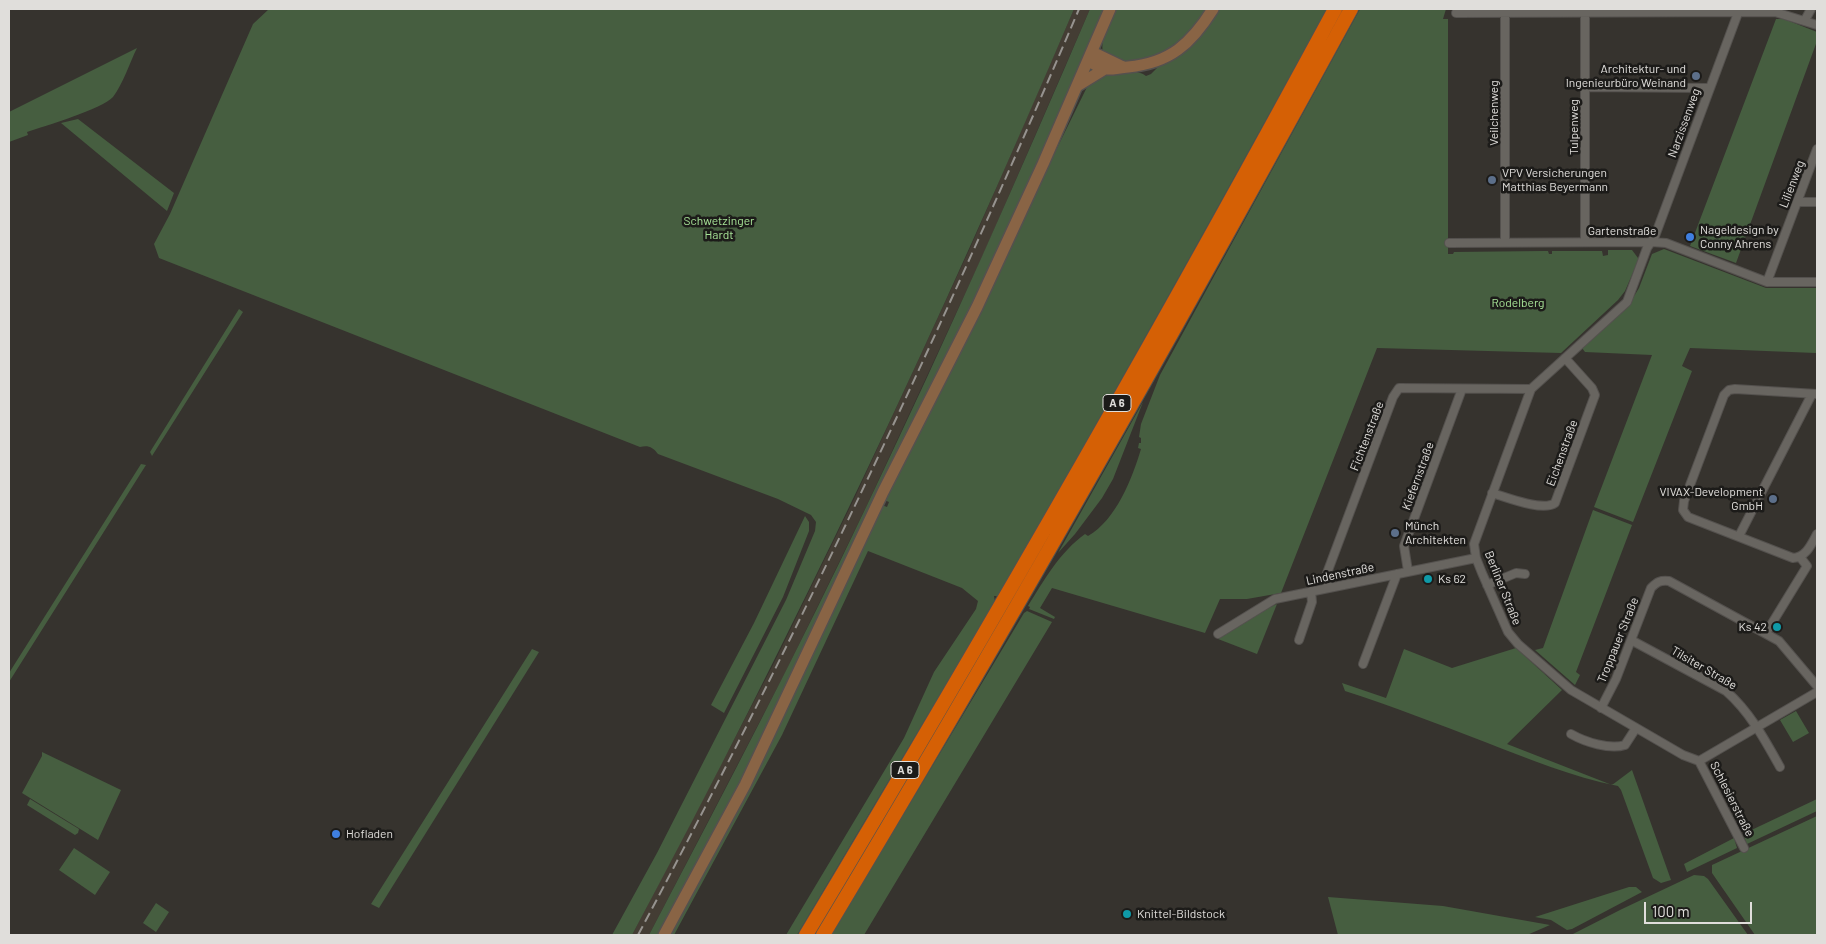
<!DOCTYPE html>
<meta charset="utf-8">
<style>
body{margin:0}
#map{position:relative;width:1826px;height:944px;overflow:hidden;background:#36332e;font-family:Barlow,sans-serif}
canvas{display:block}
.frame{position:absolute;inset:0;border:10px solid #e0dedb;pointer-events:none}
.scale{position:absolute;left:1644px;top:902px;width:108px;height:22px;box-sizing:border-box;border:2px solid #e0dedb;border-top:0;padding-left:6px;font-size:15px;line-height:18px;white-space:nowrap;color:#e0dedb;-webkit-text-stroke:4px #1c1b19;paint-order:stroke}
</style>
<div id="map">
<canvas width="1826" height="944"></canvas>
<div class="frame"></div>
<div class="scale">100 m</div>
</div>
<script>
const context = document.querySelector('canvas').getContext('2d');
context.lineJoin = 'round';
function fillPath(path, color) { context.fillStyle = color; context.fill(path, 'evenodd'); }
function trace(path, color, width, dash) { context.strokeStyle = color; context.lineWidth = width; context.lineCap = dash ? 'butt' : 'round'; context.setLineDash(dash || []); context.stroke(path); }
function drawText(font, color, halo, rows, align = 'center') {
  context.font = font + ' Barlow,sans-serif'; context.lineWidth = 5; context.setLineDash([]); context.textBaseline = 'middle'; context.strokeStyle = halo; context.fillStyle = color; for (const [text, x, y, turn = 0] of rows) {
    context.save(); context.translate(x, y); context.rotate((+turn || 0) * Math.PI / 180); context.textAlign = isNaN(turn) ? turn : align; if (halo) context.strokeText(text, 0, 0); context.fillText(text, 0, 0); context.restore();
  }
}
fillPath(new Path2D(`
 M1074,9h16l-106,244 -117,252 -80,164 -138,266h-17l142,-272 80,-164 116,-251z`), '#443d34');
fillPath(new Path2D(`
 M269,9h805c-134,315 -280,624 -442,926h-20l45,-82 129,-253 29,-69 1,-9 -5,-7 -33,-16 -120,-45c-5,-7 -10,-9 -18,-7l-481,-189 -5,-14 16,-30 83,-190z
 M1090,9h14l-90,212 -251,519 -103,195h-11c75,-143 150,-286 219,-432 78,-163 151,-328 222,-494z
 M1116,9h92c-17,25 -37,47 -68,52 -7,1 -13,2 -20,1 -5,-2 -11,-7 -17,-10 -3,-14 7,-30 13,-43z
 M1218,9h109c-108,197 -217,393 -329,587h-4l1,6 -198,333h-11l118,-197 30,-66 42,-63 2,-8 -16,-13 -94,-37 -86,184 -108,200h-6l214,-430 5,2 2,-5 -5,-2 204,-415c5,-3 9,-7 14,-9 9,-4 37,-7 44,0l5,-2 8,-8 22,-11 11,-9z
 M1360,9h122h-36l-3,10h5v235h5l1,-2 89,-1h5l1,3h3v-3h50l1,5 5,-1v-5h24l6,8v3l-13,30 -7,9 -57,53 -184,-5 -96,245 -34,6h-27l-15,34 -153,-45 -12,20 15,9 -1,2 -25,-10 1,-2 -2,-1c16,-26 32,-54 57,-72l3,2c28,-16 44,-57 53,-87l-3,-1 1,-5h2v-5l-2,-1 2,-13 19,-49z
 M1776,19h8l33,13v9l-81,222 -46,-17z
 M137,48c-7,14 -14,36 -24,49 -11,12 -68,29 -86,35l1,3 -19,7v-30z
 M78,119l96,74 -7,18 -106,-88z
 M1664,249l102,39h51l-1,65 -126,-5 -8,18 10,5 -59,151 -39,-15 58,-152 -67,-3 -3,-4 48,-45 9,-15 13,-34z
 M239,309l4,3 -91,144 -2,-4z
 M1143,402l-30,77 -11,19 -27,36 -17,19z
 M141,464l5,1 -137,217v-9z
 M1593,510l39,15 -56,147 4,3 -5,10 -40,-35 8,-2z
 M805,516l4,6v9l-26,66 -59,116 -13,-8 43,-82z
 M1277,604l-20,50 -39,-15 44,-28z
 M1027,611l25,11 -188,313h-33l193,-322z
 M1516,648l46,42 -55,54 105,41 20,-15 39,110 -10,3 -8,-5 -32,-88 -3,-4c-46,-9 -89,-27 -133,-44 -47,-18 -93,-36 -140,-51l-3,-8 44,15 18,-49 48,19z
 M532,649l7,3 -160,256 -8,-4z
 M1796,711l13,22 -16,9 -13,-22z
 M42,752l79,38 -23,50 -76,-47 20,-37z
 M30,799l49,30 -1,4 -3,2 -48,-30z
 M1817,799v12l-70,33 -4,-10z
 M1817,816v119h-62l-43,-62v-8z
 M1734,838l3,10 -50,24 -3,-8z
 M74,848l36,24 -15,23 -36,-25z
 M1694,875l10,1 4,3 40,56h-177l51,-26z
 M1629,887h7l6,5 -70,37 -5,1 -16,-10 -16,-3z
 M1328,897l115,9 107,19 -23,10h-189z
 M156,903l13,9 -13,20 -13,-9z`), '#465e40');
const street = new Path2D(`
 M1456,13l319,-1 42,13
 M1738,13l-83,223 -8,12 -20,54 -96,87 -57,155 2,14 6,15 26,59 10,12 53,46 112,65 16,6 118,-69
 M1805,20l6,-11
 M1586,87l123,1
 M1797,202h20
 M1505,242v-228
 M1585,242v-229
 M1449,243l203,-1 14,1 101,39h50
 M1767,282l50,-133
 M1817,394l-82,-5 -6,1 -5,5 -40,106 -1,9 5,7 105,41c13,-1 18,-13 24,-24
 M1492,493c14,4 51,19 63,10l40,-108 -3,-7 -27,-30
 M1739,536l73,-142
 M1408,571l-4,-25 58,-157
 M1487,585l29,-12 9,1
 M1328,588l-1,-15 66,-176 6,-9 132,1
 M1766,633l41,-67 -7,-9
 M1218,634l57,-35 201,-41
 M1299,640l13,-38 -1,-11
 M1631,640l95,51c24,21 39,49 54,76
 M1363,664l34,-90
 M1601,708l15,-29 35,-91c6,-6 9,-8 18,-7l110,60 38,45
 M1571,734c14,8 39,16 54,11l11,-17
 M1699,761l45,87`);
const secondary = new Path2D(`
 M1092,52l31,15
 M1088,60c18,13 20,9 40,7 42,-4 63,-23 85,-58
 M1077,86l26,-16
 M664,935l81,-150 138,-293 94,-185 66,-143 67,-155`);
const highway = new Path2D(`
 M806,935c183,-305 360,-613 529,-926
 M823,935c183,-305 358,-614 528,-926`);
trace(street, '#54514e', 10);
trace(secondary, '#54514e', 14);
trace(highway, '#54514e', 16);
trace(street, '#686560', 8);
trace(secondary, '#896445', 11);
trace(highway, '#d56005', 14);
trace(new Path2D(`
 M638,935c161,-302 307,-611 441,-926`), '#96938f', 2, [10, 5]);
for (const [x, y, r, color] of [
 [1696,76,5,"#5c6f8a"],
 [1492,180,5,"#5c6f8a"],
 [1690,237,5,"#3f7fe0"],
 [1773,499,5,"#5c6f8a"],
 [1395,533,5,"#5c6f8a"],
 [1428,579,5,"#0f9aa8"],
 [1777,627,5,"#0f9aa8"],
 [336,834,5,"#3f7fe0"],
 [1127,914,5,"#0f9aa8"]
]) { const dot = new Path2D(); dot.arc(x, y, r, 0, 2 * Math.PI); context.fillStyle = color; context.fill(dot); trace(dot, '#1c1b19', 2); }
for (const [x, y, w] of [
 [1117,403,28],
 [905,770,28]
]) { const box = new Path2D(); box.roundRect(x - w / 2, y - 8.5, w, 17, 4); context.fillStyle = '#1c1b19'; context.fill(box); trace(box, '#e0dedb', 1); }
drawText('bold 11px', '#e0dedb', null, [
 ["A 6",1117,403],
 ["A 6",905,770]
]);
drawText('12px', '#e0dedb', '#1c1b19', [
 ["Architektur- und",1686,69,"right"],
 ["Ingenieurbüro Weinand",1686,83,"right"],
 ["VPV Versicherungen",1502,173],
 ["Matthias Beyermann",1502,187],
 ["Nageldesign by",1700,230],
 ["Conny Ahrens",1700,244],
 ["VIVAX-Development",1763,492,"right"],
 ["GmbH",1763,506,"right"],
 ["Münch",1405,526],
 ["Architekten",1405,540],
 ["Ks 62",1438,579],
 ["Ks 42",1767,627,"right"],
 ["Hofladen",346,834],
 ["Knittel-Bildstock",1137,914]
], 'left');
drawText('12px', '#e0dedb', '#1c1b19', [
 ["Veilchenweg",1494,113,-90],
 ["Narzissenweg",1684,123,-70],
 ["Tulpenweg",1574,127,-90],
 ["Lilienweg",1792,184,-69],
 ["Gartenstraße",1622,231],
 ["Fichtenstraße",1367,436,-69],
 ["Eichenstraße",1562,453,-70],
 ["Kiefernstraße",1418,476,-70],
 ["Lindenstraße",1340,574,-12],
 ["Berliner Straße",1503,588,68],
 ["Troppauer Straße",1618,640,-68],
 ["Tilsiter Straße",1704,668,30],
 ["Schlesierstraße",1732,799,63]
]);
drawText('12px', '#a7e397', '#1c1b19', [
 ["Schwetzinger",719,221],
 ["Hardt",719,235],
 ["Rodelberg",1518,303]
]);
</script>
